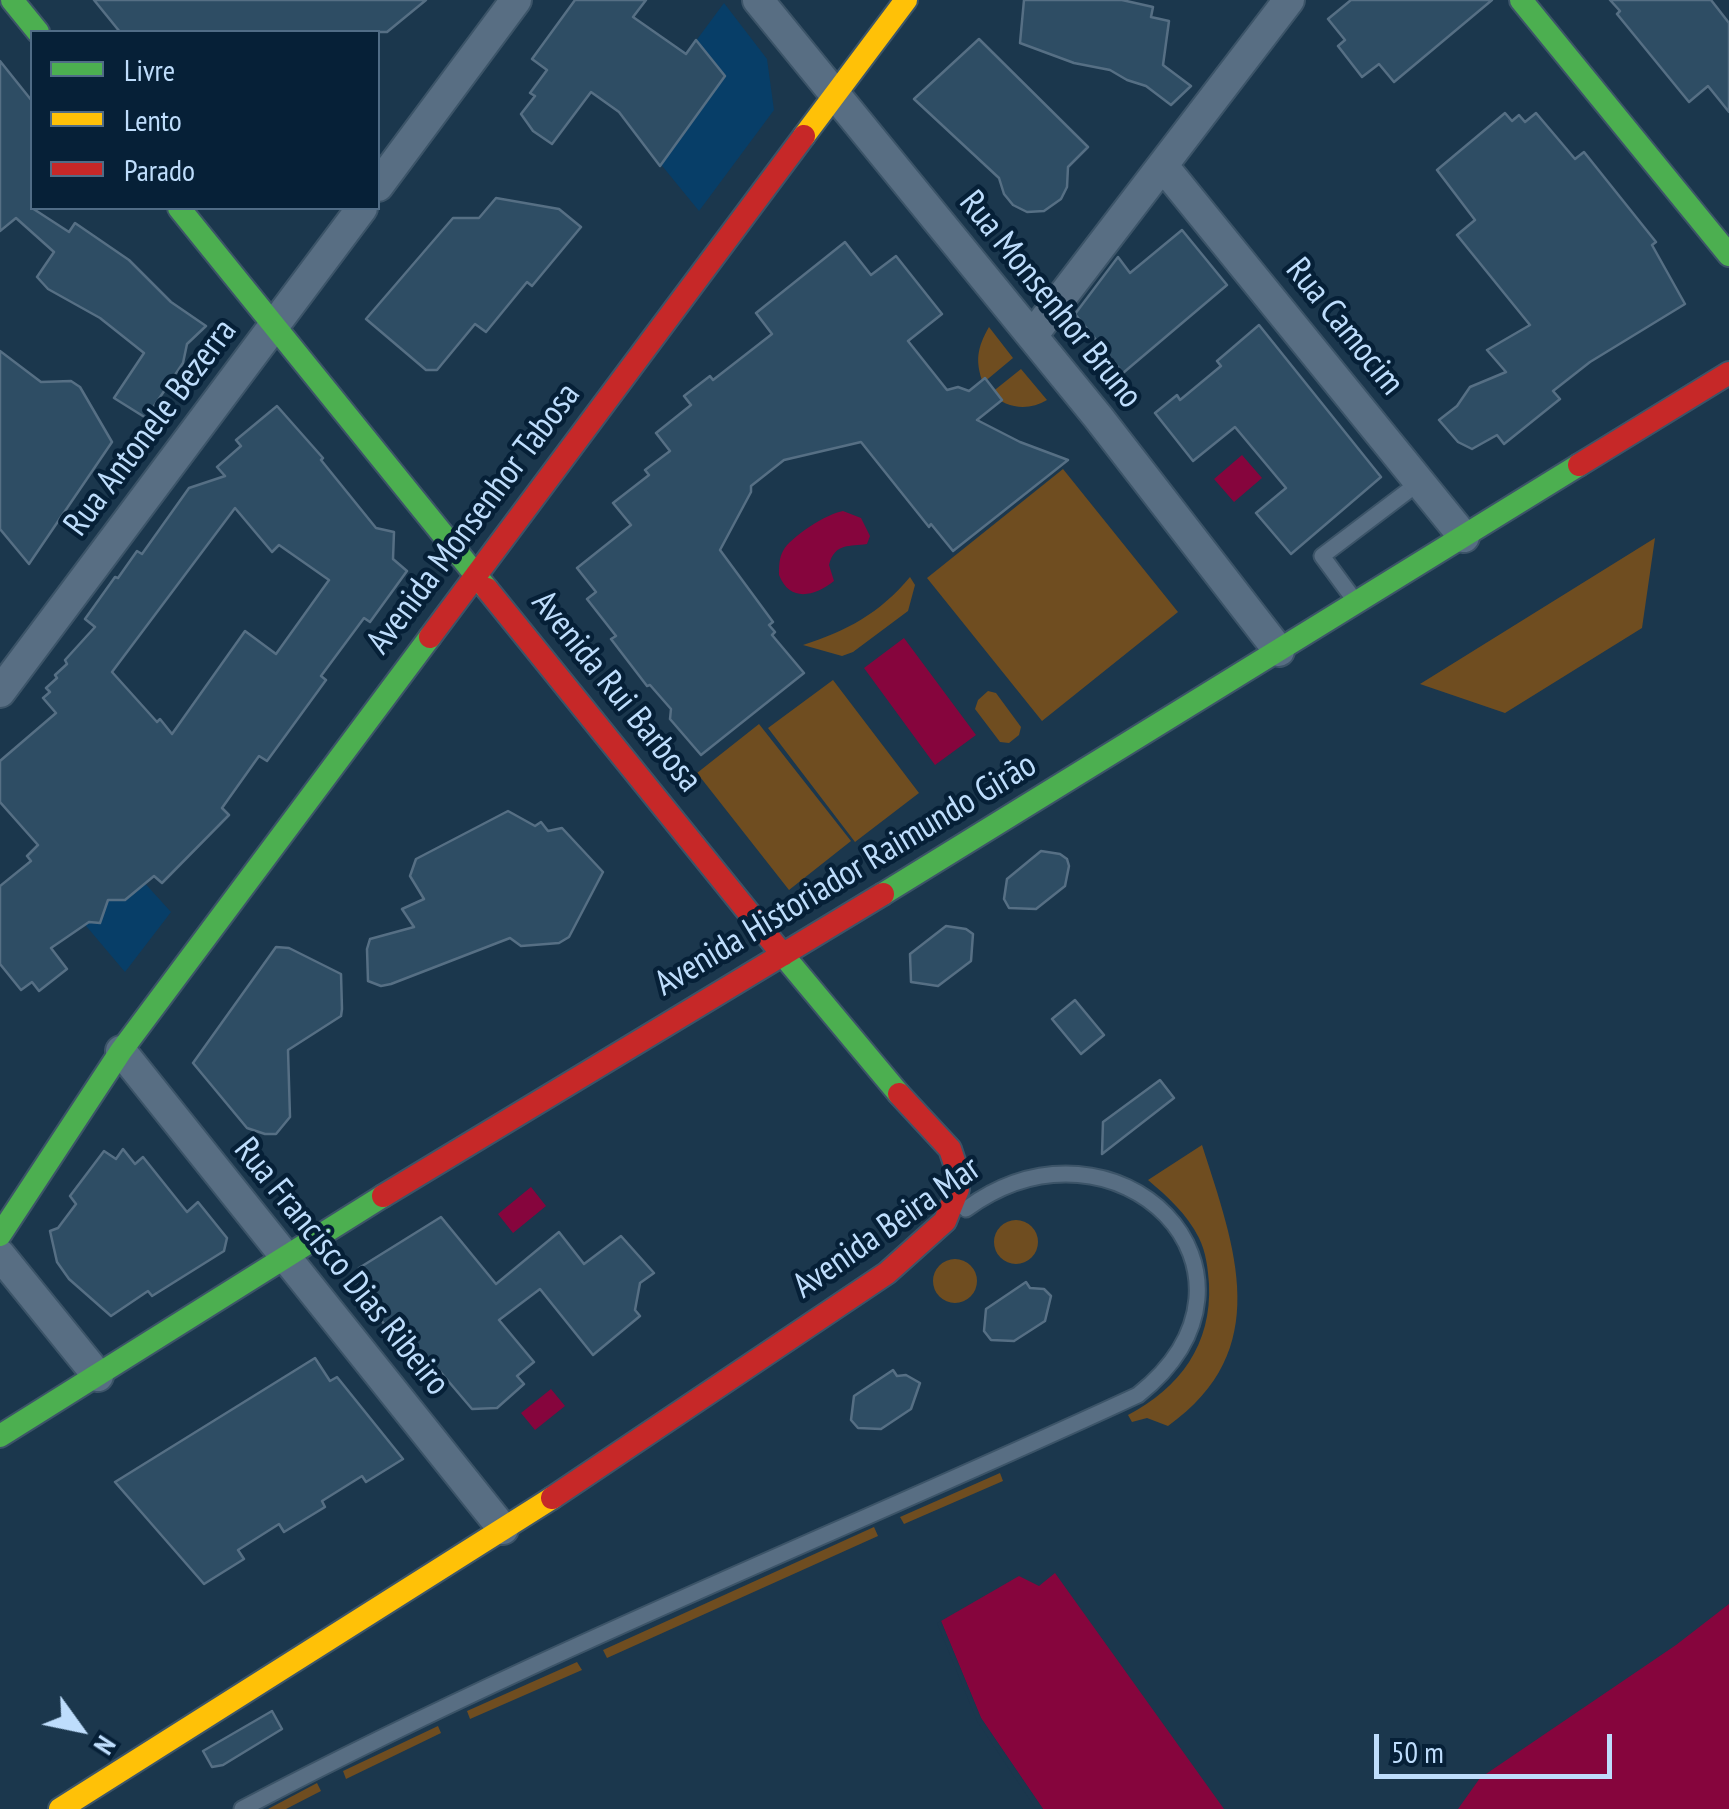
<!DOCTYPE html>
<meta charset="utf-8">
<style>
body{margin:0}
#map{position:relative;width:1729px;height:1809px;overflow:hidden;background:#1b374d;font-family:"PT Sans Narrow",sans-serif}
canvas{display:block}
.legend{position:absolute;left:30px;top:30px;width:350px;height:180px;box-sizing:border-box;background:#062037;border:2px solid #506c86;margin:0;padding:12px 18px;list-style:none;font-size:30px;color:#beddfc}
.legend li{display:flex;align-items:center;gap:20px;height:50px}
.legend b{width:50px;border:2px solid #506c86}
.north{position:absolute;left:30px;top:1679px;width:100px;height:100px;-webkit-text-stroke:8px #062037;paint-order:stroke;rotate:123deg;font-size:28px;font-weight:700;line-height:40px;text-align:center;color:#beddfc}
.north::after{content:'';display:block;margin:auto;width:35px;height:45px;background:#beddfc;clip-path:polygon(50% 0,100% 100%,50% 72%,0 100%)}
.scale{position:absolute;left:1374px;top:1734px;width:238px;height:45px;box-sizing:border-box;border:5px solid #beddfc;border-top:0;padding-left:12px;font-size:30px;line-height:35px;white-space:nowrap;color:#beddfc;-webkit-text-stroke:8px #062037;paint-order:stroke}
</style>
<div id="map">
<canvas width="1729" height="1809"></canvas>
<ul class="legend">
<li><b style="height:12px;background:#4caf50"></b>Livre</li>
<li><b style="height:12px;background:#ffc107"></b>Lento</li>
<li><b style="height:12px;background:#c62828"></b>Parado</li>
</ul>
<div class="north">N</div>
<div class="scale">50 m</div>
</div>
<script>
const context = document.querySelector('canvas').getContext('2d');
context.lineJoin = 'round';
function fillPath(path, color) { context.fillStyle = color; context.fill(path, 'evenodd'); }
function trace(path, color, width, dash) { context.strokeStyle = color; context.lineWidth = width; context.lineCap = dash ? 'butt' : 'round'; context.setLineDash(dash || []); context.stroke(path); }
function drawText(font, color, halo, rows, align = 'center') {
  context.font = font + ' "PT Sans Narrow",sans-serif'; context.lineWidth = 9; context.setLineDash([]); context.textBaseline = 'middle'; context.strokeStyle = halo; context.fillStyle = color; for (const [text, x, y, turn = 0] of rows) {
    context.save(); context.translate(x, y); context.rotate((+turn || 0) * Math.PI / 180); context.textAlign = isNaN(turn) ? turn : align; if (halo) context.strokeText(text, 0, 0); context.fillText(text, 0, 0); context.restore();
  }
}
fillPath(new Path2D(`
 M724,3l43,56 7,51 -75,101 -76,-93 53,-72 11,7z
 M82,814l89,98 -46,60 -98,-116z`), '#073e68');
fillPath(new Path2D(`
 M989,327l24,31 -30,25c-8,-22 -6,-35 6,-56z
 M1021,369l26,31c-18,11 -41,9 -56,-7z
 M1063,469l115,143 -136,109 -115,-143z
 M1655,538l-13,90 -137,85 -85,-29z
 M910,577l5,8 -7,26 -55,41 -11,4 -39,-11c44,-14 77,-32 107,-68z
 M833,680l86,113 -64,49 -87,-114z
 M988,691l8,2 25,34 -2,8 -10,8 -9,-1 -25,-33 3,-9z
 M759,724l92,117 -62,49 -92,-117z
 M1202,1145c33,103 73,205 -34,281l-21,-8 -15,4 -4,-7c52,-27 84,-71 81,-131 -1,-15 -3,-32 -10,-46 -12,-24 -31,-41 -51,-58z
 M994 1242a22 22 0 1 1 44 0a22 22 0 1 1-44 0Z
 M933 1281a22 22 0 1 1 44 0a22 22 0 1 1-44 0Z
 M1000,1473l3,8 -99,43 -4,-7z
 M874,1527l4,9 -271,122 -4,-8z
 M577,1662l5,8 -112,49 -3,-8z
 M438,1726l3,7 -95,46 -3,-8z
 M317,1783l4,8 -35,18h-18z`), '#6f4d20');
fillPath(new Path2D(`
 M1242,455l20,23 -28,24 -20,-23z
 M843,511l18,7 9,18 -3,8c-17,3 -32,-2 -38,21l5,16c-19,15 -44,22 -55,-6 0,-8 0,-17 4,-24 7,-14 45,-38 60,-40z
 M904,638l72,97 -41,30 -71,-97z
 M531,1187l15,19 -33,27 -15,-19z
 M551,1389l14,17 -30,24 -14,-17z
 M1055,1573l169,236h-181l-62,-91 -40,-97 78,-45 20,10z
 M1729,1604v205h-271l22,-31 196,-133z`), '#86053d');
fillPath(new Path2D(`
 M941,1621l40,97 62,91h-7l-59,-88 -40,-98z`), '#1b374d');
const building = new Path2D(`
 M94,0h332l-39,32h-267z
 M575,0h71l-13,17 53,37 10,-14 29,36 -65,90 -41,-54 -28,-20 -39,52 -19,-13 -12,-17 14,-18 -5,-3 17,-23 -15,-11z
 M1024,0h98l31,7 -2,10 18,4 -6,44 28,21 -20,19 -25,-19 -19,-6 -17,-10 -36,-7 -54,-20z
 M1351,0h141l-98,82 -15,-18 -17,13 -24,-31 7,-6 -17,-21z
 M1610,0h101l18,23v89l-21,-26 -19,16 -72,-88 3,-3z
 M979,39l109,108 -20,20 -1,20 -6,12 -17,12 -17,1 -14,-7 -9,-11 -5,-16 -85,-79z
 M0,61l32,40v107l37,24 6,-9 54,37 42,42 35,24 -19,18 -4,19 -37,55 -32,-20 30,-45 -44,-35 -52,-29 -11,-12 17,-25 -38,-34 -16,13z
 M1505,113l7,8 7,-6 6,7 11,-9 39,46 9,-7 72,90 -4,3 33,59 -95,58 -37,29 7,8 -56,45 -7,-9 -25,14 -14,-7 -19,-22 18,-14 13,-19 36,-15 -19,-22 43,-25 -73,-90 18,-15 -38,-50z
 M496,198l63,11 22,18 -49,59 -5,-4 -41,50 -11,-8 -38,46h-11l-60,-51 87,-101h26z
 M1182,230l45,55 -104,88 -48,-59 43,-57 12,16z
 M845,242l26,33 25,-19 46,58 -34,27 39,49 11,-3 11,4 16,-13 17,22 -25,20 43,22 48,18 -115,91 -22,-27 -2,3 -68,-85 -77,18 -33,26v6l-31,58 53,72 -4,3 6,7 -3,3 32,38 -103,82 -31,-36 1,-10 -21,-24 -3,1 -36,-47 5,-3 -29,-37 9,-7 -19,-24 54,-43 -18,-22 36,-28 -4,-5 25,-19 -14,-18 35,-28 -7,-9 26,-20 3,4 59,-46 -16,-21z
 M1259,325l122,152 -90,77 -35,-41 30,-25 -51,-61 -42,34 -38,-48 22,-18 3,5 41,-34 -4,-5z
 M0,351l41,31 30,-1 9,6 32,55 -83,122 -29,-35z
 M277,406l46,52 -2,2 55,68 18,4 -1,27 14,12 -37,51 -6,-4 -43,58 5,4 -59,81 -8,-5 -37,52 7,7 -67,68 -8,-7 -29,24h-17l-8,23 -11,-1 -38,26 16,21 -28,22 -7,-9 -11,8 -21,-26v-78l31,-25 -4,-5 11,-11 -38,-43v-41l56,-48 -13,-15 7,-6 -4,-4 11,-10 -2,-3 12,-11 -2,-4 30,-33 -10,-8 30,-42 3,1 19,-27 5,3 47,-66 36,-12 -8,-9 24,-21 -5,-6zM235,508l37,44 7,-7 50,35 -53,74 -31,-23 -73,103 -12,-15 -3,3 -45,-50z
 M508,811l27,15 6,-4 7,9 14,-3 41,44 -34,65 -10,6 -38,3 -11,-8 -119,46 -10,2 -13,-5 -1,-32 3,-10 44,-12 -12,-18 22,-10 -14,-23 6,-17z
 M1041,851l19,3 7,5 2,7 -4,20 -29,23 -27,-1 -5,-9 3,-20z
 M946,926l20,3 7,5 -2,27 -33,25 -27,-4 -1,-28z
 M276,947l13,1 52,26 1,35 -1,7 -53,34 2,67 -14,17h-11l-18,-6 -54,-65z
 M1075,1000l29,35 -23,19 -29,-35z
 M1160,1080l14,18 -72,56 1,-32z
 M123,1149l12,15 8,-7 44,55 11,-10 29,36 -3,13 -72,45 -4,-5 -37,25 -42,-37 -12,-17 -7,-31 8,-3 18,-24 -6,-8 34,-45 12,8z
 M441,1217l55,67 63,-52 25,32 37,-28 33,37 -14,10 -5,27 5,6 -47,39 -53,-66 -41,31 35,42 -17,14 7,8 -27,24 -25,1 -34,-40 -11,10 -74,-95 6,-16z
 M1026,1282l4,6 14,1 7,7 -6,25 -31,20 -23,-1 -7,-9 2,-22z
 M315,1358l15,23 7,-4 66,82 -37,23 -4,-6 -40,25 3,6 -41,25 -5,-8 -41,26 6,9 -40,25 -89,-102z
 M893,1370l4,6 9,-1 14,8 -9,26 -30,20 -23,-1 -7,-8 3,-24z
 M272,1711l10,18 -59,36 -11,2 -9,-16z`);
fillPath(building, '#2e4d64');
trace(building, '#566f84', 2.5);
const lane = new Path2D(`
 M1353,598l-31,-42 99,-75
 M242,1809c291,-154 598,-276 896,-414 153,-122 -21,-296 -172,-186`);
const street = new Path2D(`
 M758,0l340,417 181,234
 M1163,166l301,371
 M378,186l138,-186
 M1032,336l257,-336
 M0,692l362,-484
 M121,1051l382,478
 M0,1255l98,121`);
const fast = new Path2D(`
 M12,0l26,32
 M1521,0l208,255
 M179,208l308,381
 M883,894l696,-429
 M783,955l116,139
 M0,1235l121,-184 309,-414
 M0,1436l383,-240`);
const slow = new Path2D(`
 M804,136l102,-136
 M60,1809l492,-311`);
const jam = new Path2D(`
 M1579,465l150,-92
 M487,589l296,366
 M430,637l374,-501
 M383,1196l500,-302
 M552,1498l335,-225 58,-52 13,-32 -1,-19 -7,-21 -51,-55`);
trace(lane, '#3c5468', 19);
trace(street, '#3c5468', 34);
trace(fast, '#3c5468', 26);
trace(slow, '#3c5468', 26);
trace(jam, '#3c5468', 26);
trace(lane, '#586e83', 15);
trace(street, '#586e83', 30);
trace(fast, '#4caf50', 22);
trace(slow, '#ffc107', 22);
trace(jam, '#c62828', 22);
drawText('35px', '#beddfc', '#062037', [
 ["Rua Monsenhor Bruno",1050,300,51],
 ["Rua Camocim",1344,327,51],
 ["Rua Antonele Bezerra",151,428,-53],
 ["Avenida Monsenhor Tabosa",474,519,-53],
 ["Avenida Rui Barbosa",616,692,51],
 ["Avenida Historiador Raimundo Girão",846,875,-31],
 ["Avenida Beira Mar",887,1228,-35],
 ["Rua Francisco Dias Ribeiro",341,1267,51]
]);
</script>
